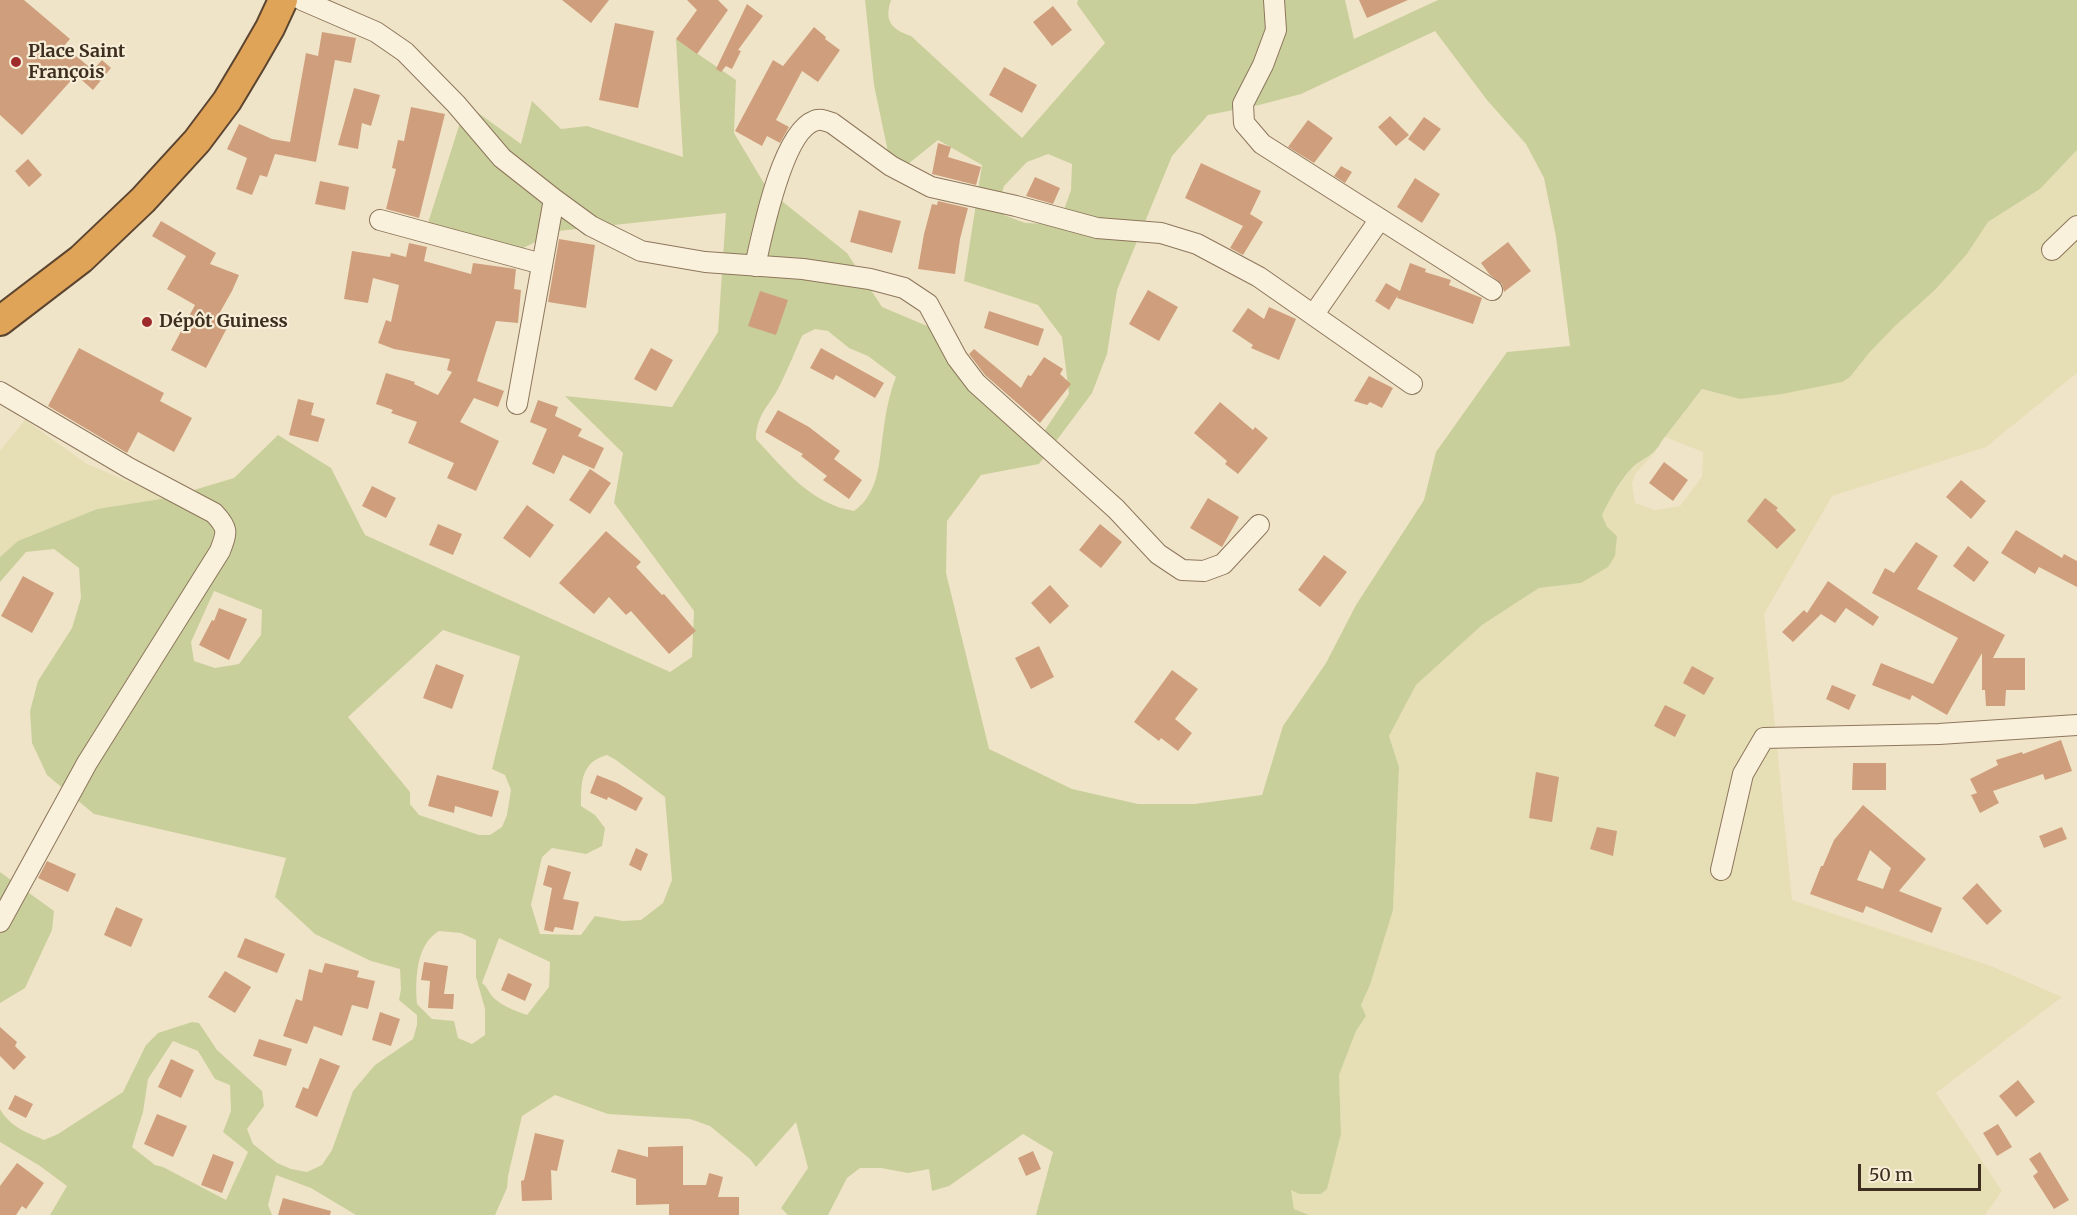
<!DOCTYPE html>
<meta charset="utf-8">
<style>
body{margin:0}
#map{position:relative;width:2077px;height:1215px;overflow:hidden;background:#f0e4c8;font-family:Merriweather,serif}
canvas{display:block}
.scale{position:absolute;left:1858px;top:1164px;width:123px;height:27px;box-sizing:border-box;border:3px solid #3d2e20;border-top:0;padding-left:8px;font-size:18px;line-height:21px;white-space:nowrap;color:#3d2e20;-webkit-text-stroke:4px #f7eed8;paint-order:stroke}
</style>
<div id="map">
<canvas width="2077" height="1215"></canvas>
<div class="scale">50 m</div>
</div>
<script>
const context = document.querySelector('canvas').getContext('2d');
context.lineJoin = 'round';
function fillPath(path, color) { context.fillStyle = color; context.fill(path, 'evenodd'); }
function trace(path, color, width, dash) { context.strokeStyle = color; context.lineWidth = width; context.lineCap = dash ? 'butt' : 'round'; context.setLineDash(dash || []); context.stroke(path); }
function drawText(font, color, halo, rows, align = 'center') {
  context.font = font + ' Merriweather,serif'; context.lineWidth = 4.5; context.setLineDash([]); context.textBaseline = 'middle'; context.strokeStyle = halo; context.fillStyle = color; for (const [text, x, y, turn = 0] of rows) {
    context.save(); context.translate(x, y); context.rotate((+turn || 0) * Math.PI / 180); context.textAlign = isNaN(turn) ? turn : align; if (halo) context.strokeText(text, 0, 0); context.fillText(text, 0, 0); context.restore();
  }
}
fillPath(new Path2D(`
 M2077,150v223l-91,74 -154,49 -68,118 28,286 199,66 71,31 -126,96 66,98 -17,24h-676l-15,-6 -3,-20 8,5h22l6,-5 14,-55 -2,-59 17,-44 10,-15 -5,-11 9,-20 23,-75 6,-143 -10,-31 27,-51 66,-60 57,-37 42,-5 26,-56 -5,-12 5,-12 24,-34 26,-19 -22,24 -3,10 3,19 20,7 25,-4 22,-29 1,-25 -38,-15 37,-48 38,10 110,-22 19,-24 26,-27 41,-37 31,-35 21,-32 52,-33z
 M25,420l62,44 80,34 -70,11 -79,32 -18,16v-106z`), '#e6deb5');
fillPath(new Path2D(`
 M865,0h26c-7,21 0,29 20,36l111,102 83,-95 -28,-39 1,-4h267l9,39 84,-39h639v150l-37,39 -52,33 -21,32 -31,35 -41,37 -26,27 -19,24 -8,5 -60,12 -42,5 -38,-10 -41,53c-6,14 -21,17 -31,28 -11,13 -21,30 -28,45l5,12 10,9 -2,20 -7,11 -27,16 -42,5 -57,37 -66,60 -27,51 10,31 -6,143 -23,75 -9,20 5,11 -10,15 -17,44 2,59 -14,55 -6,5h-22l-8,-4 3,19 15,6h-273l17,-63 -30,-18 -74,52 -17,5 -3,-22 -21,4 -27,-5h-21l-13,10 -19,37h-40l-7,-7 27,-40 -12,-46 -40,45 -6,-8 -40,-33 -20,-7 -82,-5 -53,-19 -33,21 -14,60 -1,12 -12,27h-139l-45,-27 -35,-13 -8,30 4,10h-222l17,-29 -27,-20 -40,-24v-33c10,18 26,23 44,31l14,-6 65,-42 23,-47 12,-12 34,-11 7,1 18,27 45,41 2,15 -17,23 6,15 24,19 14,6 16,3 15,-7 10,-15 21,-59 22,-26 38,-26 4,-14v-10l-18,-15 2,-11 -1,-20 -29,-8 -56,-27 -40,-37 11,-39 -192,-44 -47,-39 -15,-32 -2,-32 8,-30 34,-53 9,-30 -2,-30 -25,-19 -28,3 -26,30v-25l18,-16 79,-32 70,-11 67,-20 44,-43 53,33 34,67 305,137 22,-15 2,-46 -80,-108 9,-50 -58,-57 107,11 46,-75 8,-119 -168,18 -39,19 -91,-27 38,-119 55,40 11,-43 29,28 26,-3 96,31 -7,-118 60,41 -2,53 34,57 79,63 35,54 50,21 111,105 26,-39 -7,-57 -24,-32 -74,-24 18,-116 -44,-25 -45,36 -19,-91zM1435,31l52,69 39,44 18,34 12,59 14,109 -63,6 -71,100 -12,48 -68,105 -30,58 -43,63 -21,69 -67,9h-57l-66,-15 -83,-40 -43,-176 1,-52 34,-46 58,-11 53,-71 15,-39 10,-64 55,-134 36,-41 51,-10 42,-11zM1048,154l24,10 -1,26 -12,34 -34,-1 -21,-8 -3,-19 3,-10 23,-24zM815,329l13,2 21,17 19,8 28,21c-6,15 -10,33 -12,50 -5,30 -3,65 -30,84 -43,-7 -70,-42 -98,-72 0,-24 13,-33 23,-52 8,-16 15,-33 22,-49l2,-3zM214,591l48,19 -1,25 -22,29 -24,4 -21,-7 -3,-19zM443,630l77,26 -28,113 13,6 6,15 -4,25 -5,12 -12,8h-11l-60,-20 -9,-11v-12l-62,-75zM607,755l9,5 49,37 7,83 -9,23 -22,17 -18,1 -28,-5 -14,19 -41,-1 -9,-29 11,-48 10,-9 34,6 16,-8 3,-18 -10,-13 -14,-9c0,-24 0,-44 26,-51zM439,931l22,2 15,7v37l9,32v26l-13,9 -14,-6 -4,-17 -22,-2 -15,-15c-2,-24 -1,-60 22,-73zM499,938l51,24 -1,25 -22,28c-11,-4 -23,-8 -32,-16 -6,-5 -7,-12 -13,-16zM173,1041l25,10 17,28 15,6 1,26 -8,21 25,20 -22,48 -63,-33 -8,-2 -23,-18 11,-35 5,-33z
 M0,872l54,39 -2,19 -27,58 -25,15z`), '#c9cf9b');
fillPath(new Path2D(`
 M0,0h24l46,39 -6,7 29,24 9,-10 9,8 -18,22 -17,-15 -54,60 -22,-20z
 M562,0h47l-18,23z
 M687,0h31l10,10 -31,44 -21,-15 21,-29z
 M1359,0h49l-41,18z
 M747,4l16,12 -25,34 3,1 -9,18 -6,-3 -5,6 -5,-3z
 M1053,6l19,24 -20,16 -19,-24z
 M615,23l39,8 -16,77 -39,-8z
 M814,27l12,10 -1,2 15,11 -22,32 -16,-11 -26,49 13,7 -9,16 -13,-7 -5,10 -27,-15 38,-71 10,6z
 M322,32l34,6 -5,25 -16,-3 -19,102 -41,-8 -8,23 -7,-2 -8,20 -16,-6 11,-31 -20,-9 12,-25 33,15 18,3 16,-89 12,3z
 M1004,67l33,18 -15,28 -33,-18z
 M354,88l26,7 -9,31 -9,-3 -4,26 -20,-4z
 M411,107l34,7 -26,104 -33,-9 10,-40 -4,-1 6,-28 6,1z
 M1390,116l19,19 -13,11 -18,-19z
 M1424,117l17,12 -17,22 -16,-12z
 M1308,120l25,18 -19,25 -26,-16z
 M938,143l13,4 -3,10 33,10 -5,18 -44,-11z
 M28,159l14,16 -13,12 -14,-16z
 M1201,163l60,28 -11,23 13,8 -20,33 -13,-7 13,-22 -58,-28z
 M1341,166l11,6 -7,11 -11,-7z
 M1035,177l25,11 -7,16 -27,-8z
 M1415,178l25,16 -18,29 -25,-16z
 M320,181l29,6 -4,23 -30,-6z
 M938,201l30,7 -8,31 -5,35 -37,-5 6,-35 8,-30 5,1z
 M859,210l42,11 -9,32 -42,-11z
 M161,221l55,32 -6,11 29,11 -7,16 -17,30 12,7 -21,40 -35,-18 24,-45 -28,-16 19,-33 -34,-20z
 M559,239l36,6 -9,63 -38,-6z
 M1508,242l23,29 -27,21 -2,-8 -12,-9 -9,-12z
 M409,243l18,4 -3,14 47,13 2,-11 43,6 -2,20 7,1 -3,33 -22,-2 -19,60 27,10 -6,16 -24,-9 -14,24 39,19 -23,50 -29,-13 7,-15 -46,-20 9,-21 -26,-9 2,-3 -17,-6 10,-31 29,9 -1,2 24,11 14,-23 -5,-2 3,-11 -56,-10 -16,-6 8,-23 5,2 8,-37 -26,-7 -5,25 -24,-4 8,-48 38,6 1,-4 15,4z
 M1410,263l16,6 -1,3 26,8 -2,5 33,13 -9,26 -76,-26 1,-3 -9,15 -14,-9 11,-18 14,8z
 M1148,290l30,17 -19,34 -30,-17z
 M760,291l28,9 -12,35 -28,-9z
 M1269,307l27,12 -17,41 -28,-12 2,-3 -21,-14 16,-23 16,11z
 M989,311l55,18 -6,17 -54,-18z
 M79,348l85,45 -4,8 32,17 -18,34 -36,-20 -11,21 -79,-47z
 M651,348l22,12 -17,31 -22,-12z
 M821,348l63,35 -9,15 -39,-23 -3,5 -23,-12z
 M974,349l47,39 7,-13 3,1 13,-19 19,12 -3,5 11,10 -31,39 -55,-48 -16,-21z
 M1369,376l24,12 -11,20 -12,-6 -3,3 -13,-4z
 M298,399l16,4 -3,12 14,4 -7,23 -29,-7z
 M538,400l20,7 -3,9 27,13 -4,7 26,12 -10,21 -31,-14 -9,19 -22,-10 15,-35 -17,-7z
 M1220,402l33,28 2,-3 13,11 -30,36 -13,-10 2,-3 -33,-28z
 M778,410l31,17 31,24 -6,8 28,21 -13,19 -26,-19 4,-4 -26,-20 2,-2 -38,-22z
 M1664,462l24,18 -15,21 -24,-18z
 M590,469l21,14 -21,31 -21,-14z
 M1961,480l25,21 -15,18 -25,-22z
 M372,486l24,12 -10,20 -24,-12z
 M1208,498l31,19 -17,30 -32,-19z
 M1765,498l13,10 -2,2 20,20 -19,19 -30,-28z
 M527,505l27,20 -24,33 -27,-20z
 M438,524l24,10 -9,21 -24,-10z
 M1100,524l22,18 -21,26 -22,-18z
 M2016,530l46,28 2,-4 13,7v26l-38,-20 -4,7 -34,-21z
 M606,531l35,31 -5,5 26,28 2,-1 32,37 -27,23 -38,-43 -5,4 -17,-18 -15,17 -35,-31z
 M1916,542l22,14 -21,33 88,46 -12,23h32v32h-19l-1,16h-19l-1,-16h-3v-37l-35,62 -35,-20 -2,5 -38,-15 9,-22 52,21 25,-46 -86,-45 13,-25 9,5z
 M1968,546l21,16 -15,20 -21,-16z
 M1324,555l23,17 -27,35 -22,-17z
 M23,576l31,17 -22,40 -31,-17z
 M1828,581l51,36 -6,9 -27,-18 -11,15 -14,-9 -28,28 -11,-10 22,-22 3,3z
 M1050,585l19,21 -19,18 -19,-21z
 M219,608l28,11 -18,41 -30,-15 13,-25 2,1z
 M1039,646l15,31 -23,12 -16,-31z
 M436,664l28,11 -12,34 -29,-11z
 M1692,666l22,12 -10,17 -21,-12z
 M1172,670l26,19 -23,30 17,14 -14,18 -17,-13 -2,3 -25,-19z
 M1832,685l24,10 -7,15 -23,-11z
 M1665,705l21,10 -11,22 -21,-11z
 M2061,740l11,31 -27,9 -2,-6 -50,17 6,12 -19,10 -9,-18 6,-2 -7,-14 28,-14 -2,-5 26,-8 1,2z
 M1853,763h33v27h-34z
 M1536,772l23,5 -7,45 -23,-4z
 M437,775l62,16 -7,26 -37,-11 -1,7 -26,-7z
 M597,775l20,8 26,15 -7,13 -28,-14 -1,3 -17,-7z
 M1863,805l63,54 -27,32 43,17 -10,25 -66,-27 -3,7 -53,-19 11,-28h2l11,-26zM1870,850l21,18 -8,21 -26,-9z
 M1597,827l20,4 -4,25 -23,-7z
 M2062,827l5,12 -23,9 -5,-12z
 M636,848l12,6 -7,17 -12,-6z
 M47,861l29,13 -8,18 -30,-14z
 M548,865l23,7 -8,27 16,3 -6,28 -18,-3 -2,5 -9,-2 8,-42 -9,-3z
 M1977,883l25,28 -15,14 -25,-27z
 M116,907l27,12 -12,28 -27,-12z
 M245,938l40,16 -8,19 -40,-16z
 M424,962l24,4 -4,28h10l-1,15 -25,-1 2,-27 -9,-1z
 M325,963l34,8 -2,6 18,4 -7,28 -16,-4 -10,31 -28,-10 -7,18 -24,-8 13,-37 6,2 7,-32 13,4z
 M225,971l26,16 -16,26 -27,-16z
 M508,973l24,11 -7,17 -24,-11z
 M380,1012l20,7 -9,27 -19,-6z
 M0,1027l17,15 -2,4 11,11 -12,13 -14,-14z
 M259,1039l33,10 -6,17 -33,-10z
 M320,1058l20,8 -23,51 -22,-10 8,-20 5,2z
 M171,1059l23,11 -13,28 -23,-11z
 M2018,1080l17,22 -19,15 -17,-21z
 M15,1095l18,9 -7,14 -18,-9z
 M157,1114l30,12 -14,31 -29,-13z
 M1998,1124l14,23 -15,9 -14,-23z
 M535,1133l29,7 -7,31 -6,-1 1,30 -30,1 -1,-20 3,-1z
 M683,1146v39h23l3,-12 14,4 -5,20h21v18h-70v-11l-33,1v-26l-25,-7 7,-23 30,8v-10z
 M1033,1151l8,18 -15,7 -8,-18z
 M2040,1152l29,48 -15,9 -21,-33 5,-4 -9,-13z
 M213,1154l21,8 -12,31 -21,-8z
 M17,1163l27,20 -18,26 -4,-3 -6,9h-16v-29z
 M283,1198l48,13 -1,4h-52z`), '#cf9f7d');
const minor = new Path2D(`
 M302,0l74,32 29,20 51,52 46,54 52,41 -37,205
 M1274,0l2,30 -13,35 -20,39 1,19 18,21 230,146
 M554,199l37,27 50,25 64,11 98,7 67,10 34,9 24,16 29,54 19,25 140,126 42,45 24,16 22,1 19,-7 36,-39
 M380,220l162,44
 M2052,250l25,-24
 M755,266c7,-31 27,-133 59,-145 6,-3 12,0 18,2l59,43 40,21 85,19 81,22 64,5 36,11 62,33 153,107
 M1314,314l66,-95
 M0,392l129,76 85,45c15,16 13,19 6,38l-133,212 -87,159
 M1721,870l22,-96 21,-36 175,-4 138,-9`);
const highway = new Path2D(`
 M0,321l81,-62 62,-59 54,-59 30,-40 24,-40 19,-33 13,-28`);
trace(minor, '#8d765c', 22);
trace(highway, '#5b4430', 32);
trace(minor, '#faf1dc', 20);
trace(highway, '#e0a458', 28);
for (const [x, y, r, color] of [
 [16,62,6,"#9e2a2b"],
 [147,322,6,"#9e2a2b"]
]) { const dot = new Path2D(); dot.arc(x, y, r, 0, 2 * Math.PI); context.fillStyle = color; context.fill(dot); trace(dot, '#f7eed8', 2); }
drawText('bold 18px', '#3d2e20', '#f7eed8', [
 ["Place Saint",28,52],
 ["François",28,73],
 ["Dépôt Guiness",159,322]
], 'left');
</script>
